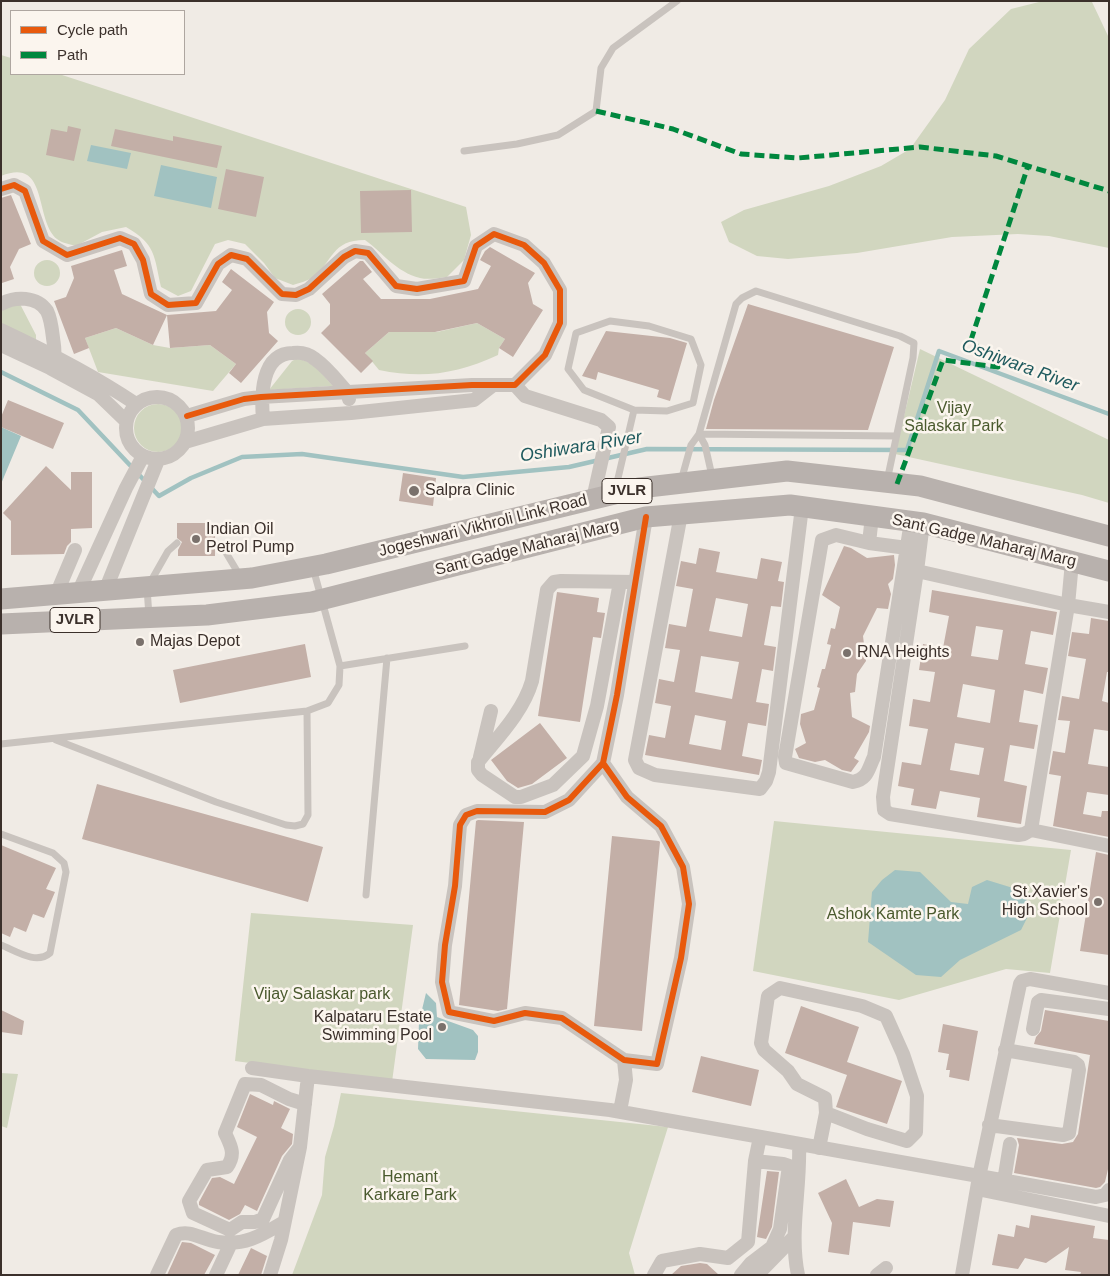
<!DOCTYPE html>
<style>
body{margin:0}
#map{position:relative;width:1110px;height:1276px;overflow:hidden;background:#f0ebe5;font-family:Helvetica,sans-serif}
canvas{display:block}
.frame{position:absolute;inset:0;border:2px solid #3b302b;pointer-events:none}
.legend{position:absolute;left:10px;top:10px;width:175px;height:65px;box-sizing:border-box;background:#fbf5ee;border:1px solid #aea6a0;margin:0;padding:6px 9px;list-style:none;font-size:15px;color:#3b302b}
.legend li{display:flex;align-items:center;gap:10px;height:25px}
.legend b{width:25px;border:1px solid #aea6a0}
</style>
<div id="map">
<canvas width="1110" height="1276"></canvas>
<div class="frame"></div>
<ul class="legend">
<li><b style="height:6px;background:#e8590c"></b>Cycle path</li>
<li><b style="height:6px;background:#00873e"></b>Path</li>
</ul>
</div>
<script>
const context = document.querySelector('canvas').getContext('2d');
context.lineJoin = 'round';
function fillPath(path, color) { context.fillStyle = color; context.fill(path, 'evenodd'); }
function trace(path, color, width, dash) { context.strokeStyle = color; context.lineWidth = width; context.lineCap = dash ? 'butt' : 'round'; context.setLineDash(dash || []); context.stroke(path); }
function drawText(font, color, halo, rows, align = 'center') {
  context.font = font + ' Helvetica,sans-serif'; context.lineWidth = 5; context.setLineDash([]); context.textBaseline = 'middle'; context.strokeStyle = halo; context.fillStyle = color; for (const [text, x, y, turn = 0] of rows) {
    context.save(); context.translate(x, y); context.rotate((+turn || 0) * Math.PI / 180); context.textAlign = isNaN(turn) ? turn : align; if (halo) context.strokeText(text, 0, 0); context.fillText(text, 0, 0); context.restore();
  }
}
fillPath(new Path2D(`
 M1043,1l49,1 17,36v210l-60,-12 -31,-2 -66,3 -95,16 -69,6 -31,-3 -28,-14 -8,-20 23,-12 85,-24 52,-20 29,-17 35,-49 24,-51 42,-40z
 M1,55l10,3v16h48l407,133 5,28 -7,25 -17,17c-8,1 -19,3 -27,1 -24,-6 -37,-25 -55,-38 -34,0 -31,21 -53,38 -5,3 -13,5 -19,7l-18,-7 -11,-15 -19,-19 -17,-4 -13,4 -24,47 -13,5 -17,-9c-7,-31 -5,-43 -35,-60l-24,5 -26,14c-6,-2 -15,-3 -19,-7 -23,-19 -8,-83 -56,-63z
 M34 273a13 13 0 1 1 26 0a13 13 0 1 1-26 0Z
 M19,302l17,33v8l-35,-16v-16z
 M285 322a13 13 0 1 1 26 0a13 13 0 1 1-26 0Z
 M477,323l28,16 -6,9 -1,7c-41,19 -75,24 -119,15l-14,-17 24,-21h48z
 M116,328l37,17 17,3 40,-3 26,19 -23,27 -115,-19 -13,-34z
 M920,349l189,91v63l-27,-8 -187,-41z
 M296,359c16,0 27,16 37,27l-64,4 23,-29z
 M134 428a24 24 0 1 1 48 0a24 24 0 1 1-48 0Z
 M774,821l297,29 -21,123 -44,-4 -107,31 -146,-29z
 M251,913l162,12 -21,157 -157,-21z
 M1,1073l17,1 -11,54 -6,-2z
 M341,1093l327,34 -39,126 6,22h-343l30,-80 3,-38 9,-31z`), '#d1d6bf');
fillPath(new Path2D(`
 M91,145l40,8 -4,16 -40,-8z
 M161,165l56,12 -6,31 -57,-12z
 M1,427l20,9 -20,48z
 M895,870l25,2 31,30 17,2 4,-17 15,-7 39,12 2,24 -7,14 -61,30 -19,17 -25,-2 -48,-33 4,-50 10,-12z
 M426,993l10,10 1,14 36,13 5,6v16l-3,8 -49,-1 -8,-10 1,-27z`), '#a1c2c1');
trace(new Path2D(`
 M1,372l77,38 81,86 32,-18 51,-21 60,-3 161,23 106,-10 78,-18 260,1 32,-99 170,63`), '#a1c2c1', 4.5);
fillPath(new Path2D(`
 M68,126l13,3 -7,32 -28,-6 5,-26 16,3z
 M115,129l58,12v-5l49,10 -5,22 -106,-22z
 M226,169l38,8 -8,40 -38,-8z
 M411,190l1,42 -51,1 -1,-42z
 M11,195l20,49 -12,5 -9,18 4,12 -12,4 -1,2v-87z
 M490,247l45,26 -7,10 5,21 10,6 -30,47 -14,-9 6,-9 -28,-16 -42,9h-46l-24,21 8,8 -12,12 -40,-40 9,-9v-20l-8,-10 38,-33h3l9,11 -9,7 18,20h49l48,-10 13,-23 -11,-6 5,-9z
 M122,250l5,16 -13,4 8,24 45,21 -14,30 -37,-17 -31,10 4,10 -15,6 -20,-53 12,-4 8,-19 -3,-12z
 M231,269l43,33 -7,10 2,21 9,8 -37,42 -12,-10 7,-9 -26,-19 -40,3 -3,-33 49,-4 16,-21 -10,-8z
 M748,304l146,43 -26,83 -162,-1 8,-29z
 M606,331l64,7 17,5 -17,58 -13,-4 2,-7 -61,-18 -2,8 -14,-4z
 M8,400l56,23 -11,26 -52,-22v-10z
 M46,466l25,24v-18h21v56l-21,1v13l-4,4 -3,8 -53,1v-34l-8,-8z
 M403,473l33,5 -3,28 -34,-5z
 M177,523h38v16l-3,1 -1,5 4,4v7h-37v-6l4,-8 -5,-4z
 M844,546l7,2 16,10 27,-3 1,10 -2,14 -5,5 3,10 -3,15 -11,-1 -14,28 3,25 -9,13 -2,18 -5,1 2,24 18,9 -1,6 -15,26 5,3 -8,11 -9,-2 -17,-10 -10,2 -16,-4 -4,-9 11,-6 -6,-19 1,-10 13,-4 6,-22 -3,-1 5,-18h3l6,-24 -4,-1 4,-16 4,1 5,-22 -18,-12z
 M699,548l21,4 -4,20 41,7 4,-21 21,4 -4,19 6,1 -3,25 -10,-1 -7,39 12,2 -3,24 -11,-2 -6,33 13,2 -3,22 -18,-3 -6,33 20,4 -3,15 -114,-20 4,-20 16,3 6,-32 -16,-3 4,-24 15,3 6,-32 -15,-2 4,-24 17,3 7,-38 -17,-3 5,-25 15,3zM716,598l32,6 -6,33 -33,-6zM701,656l38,6 -7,37 -37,-7zM695,715l31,6 -5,29 -32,-6z
 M932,590l125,22 -4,23 -22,-4 -6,33 23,4 -5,26 -19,-4 -5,32 19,3 -4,24 -24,-4 -6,36 23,5 -6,38 -44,-7 3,-19 -40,-7 -4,18 -25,-4 3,-16 -16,-3 4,-24 19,3 7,-36 -19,-3 4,-27 17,3 5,-30 -16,-2 4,-26 20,4 6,-32 -20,-4zM976,626l27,4 -5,30 -27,-4zM963,684l32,6 -5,33 -33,-6zM955,743l29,5 -5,27 -29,-5z
 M557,592l42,6 -2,14 8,1 -4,25 -8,-1 -13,85 -42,-6z
 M1091,618l18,3v51h-2l-5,29 7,2v28l-15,-2 -6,35 21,3v28l-22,-3 -4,22 18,3 1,-6h7v26l-56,-11 8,-50 -12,-2 4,-23 12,2 5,-32 -12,-1 4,-24 17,3 7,-40 -18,-3 4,-24 17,2z
 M305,644l6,33 -131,26 -7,-33z
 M540,723l27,35 -35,26 -14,4 -11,-7 -16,-21z
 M97,784l226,63 -15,55 -226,-63z
 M478,820l46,2 -17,187 -9,2 -39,-6 17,-184z
 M612,836l47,5 1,1 -18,189 -48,-5z
 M1,845l55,23 -10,21 9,3 -11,26 -11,-4 -7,18 -12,-5 -4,10 -9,-4z
 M1096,852l13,3v100l-29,-4z
 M801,1006l58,21 -12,35 55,19 -15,43 -51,-17 11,-32 -62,-22z
 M1,1010l23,11 -2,14 -21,-3z
 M1045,1010l64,11v144l-4,17 -5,5 -4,1 -82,-15 5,-28 -2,-7 45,6 11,-2 5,-8 12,-79 -56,-11 2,-7 5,-6z
 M943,1024l35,7 -9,50 -20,-4 1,-7h-4l3,-16 -11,-2z
 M701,1056l58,14 -8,36 -59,-14z
 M250,1094l23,11 1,-4 16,8 -9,19 12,6 -1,10 -10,12 -25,55 -12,-6 -5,9 -11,6 -30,-15v-3l13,-24 8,-1 14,7 23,-47 -20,-10z
 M767,1171l12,1 -7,55 -6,12 -9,-2z
 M846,1179l13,28 18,-8 17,2 -4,26 -37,-5 -4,33 -21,-3 4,-29 -14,-30z
 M1031,1215l64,11 -2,12 16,2v35h-29l1,-3 -16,-2 4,-23 -23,16 -21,-5 -7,11 -26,-4 6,-31 16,3 2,-12 13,3z
 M182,1242l9,1 24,12 -11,20h-37z
 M251,1248l16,8 -6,19h-23z
 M700,1263l7,1 12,11h-48l10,-9z`), '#c3afa7');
trace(new Path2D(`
 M464,151l53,-7 41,-9 38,-24 5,-43 12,-20 64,-47
 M699,434l197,2
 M699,434l6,11 7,31
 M681,481l10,-36 8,-11 37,-130 6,-6 14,-7 144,45 14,7 -1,15 -26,123
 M615,491l19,-81 33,1 26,-8 8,-38 -10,-26 -42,-13 -39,-5 -34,12 -8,36 16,21 50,20
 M216,544l6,2 18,30
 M149,616l-2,-28 21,-37 9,-8
 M340,666l125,-20
 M56,740l160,62 70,23 9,1 8,-2 5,-9 -1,-104
 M1,744l306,-33 21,-8 11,-18 1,-19 -27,-98
 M1,834l52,19 11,10 2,9 -16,81c-14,12 -34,-2 -49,-8
 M366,895l21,-237`), '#c9c3be', 7);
trace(new Path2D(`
 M1,189l13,-4 11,6 18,50 24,14 53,-17 14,6 9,16 8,34 17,11 28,-2 22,-39 13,-9 16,4 35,35 14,1 13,-6 35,-32 11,-6 13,2 28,33 21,3 47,-8 12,-35 18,-12 30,11 20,18 16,27v33l-15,32 -30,30h-43l-211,12 -17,2 -57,17
 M1,304c14,-8 36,-8 46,7 4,8 5,18 6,27 1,8 3,15 0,23
 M1,330c47,22 92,45 135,74
 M1,345l49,23 48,26 28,27
 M515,385l10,11 76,24 8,7 -16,72
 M126 428a31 31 0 1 1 62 0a31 31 0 1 1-62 0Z
 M263,419c-2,-23 -2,-66 30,-66 8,-1 16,1 22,6 13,9 23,23 33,34l1,6
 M185,442l78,-23 88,-6 123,-13 18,-14
 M681,514l-46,246 4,8 16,7 105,14 6,-8 3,-9 33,-265
 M872,516l-3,27 -33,-8 -14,5 -37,217 1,6 7,2 60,17c15,-3 15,-13 21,-25l37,-236
 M923,523l-6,48 -34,226 1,13 6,4 128,21 6,-1 7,-4 37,-225 4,-43
 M869,543l38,5
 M917,571l151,34 41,7
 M620,582l-23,124 -14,50 -30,29 -32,12h-6l-33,-22 -4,-5v-8c20,-25 45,-50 54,-81l15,-91 7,-8 7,-1 74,1
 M105,591l53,-131
 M78,593l48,-105 17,-32
 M56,595l19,-45
 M480,757l11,-46
 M603,763l24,34 34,29 22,41 6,37 -8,54 -24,106 -33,-4 -62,-42 -37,-5 -31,8 -45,-9 -7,-30 3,-37 10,-59 5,-61 6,-10 11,-4 68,1 24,-12 34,-37 14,-68 29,-178
 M1031,830l78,16
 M780,988l82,18 24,10 17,38 14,42 -1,36 -9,9 -40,-12 -41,-16 -1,-15 -28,-14 -9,-13 -24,-21 -3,-7 7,-47z
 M1033,1029l5,-27 3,-2 68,9
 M252,1068l56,8 302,34 486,87 9,-2 4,-5
 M620,1111l6,-31 -2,-20
 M989,1125l74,10 6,-2 10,-63 -1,-5 -4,-3 -69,-12
 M300,1147l-10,13 -27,59 -8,3h-13l-12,8 -37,-17 -4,-12 18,-31 20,-3c9,-13 4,-21 -2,-34l20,-49 16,1 28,14 16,5
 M819,1148l7,-35
 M1004,1181l6,-37
 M977,1189l132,27
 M157,1275l19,-40c15,-6 26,5 42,7 27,4 44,-7 66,-20
 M216,1275l15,-32
 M270,1275l11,-35 19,-93 8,-71
 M654,1275l8,-14 38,-7 28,4 20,-16 7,-81 5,-24
 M741,1275l10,-12 21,-16 8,-18 9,-63 -6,-2 -28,-3
 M757,1275l37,-38
 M798,1275c-9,-43 3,-88 1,-131
 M877,1275l9,-7
 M962,1275l17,-98 41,-193 2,-3 8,-2 79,14`), '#c9c3be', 14);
trace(new Path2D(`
 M1,599l251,-21 74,-14 313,-76 148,-17 133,15 189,50
 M1,624l206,-9 105,-13 334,-85 144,-12 133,18 186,48`), '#b8b1ad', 21);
trace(new Path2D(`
 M596,111l77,18 68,25 57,4 122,-11 76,9 113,35
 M897,484l46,-124 55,7 -27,-27 57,-174`), '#00873e', 5, [10, 5]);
trace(new Path2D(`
 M1,189l13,-4 11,6 18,50 24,14 53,-17 14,6 9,16 8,34 17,11 28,-2 22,-39 13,-9 16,4 35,35 14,1 13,-6 35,-32 11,-6 13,2 28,33 21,3 47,-8 12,-35 18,-12 30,11 20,18 16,27v33l-15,32 -30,30h-43l-211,12 -17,2 -57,17
 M603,763l24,34 34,29 22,41 6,37 -8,54 -24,106 -33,-4 -62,-42 -37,-5 -31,8 -45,-9 -7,-30 3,-37 10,-59 5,-61 6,-10 11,-4 68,1 24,-12 34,-37 14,-68 29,-178`), '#e8590c', 6);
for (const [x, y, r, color] of [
 [414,491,6,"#7a716c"],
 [196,539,5,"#7a716c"],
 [140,642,5,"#7a716c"],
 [847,653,5,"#7a716c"],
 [1098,902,5,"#7a716c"],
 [442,1027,5,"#7a716c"]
]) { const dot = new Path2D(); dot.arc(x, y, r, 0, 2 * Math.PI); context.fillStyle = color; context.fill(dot); trace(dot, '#fbf5ee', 2); }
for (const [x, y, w] of [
 [627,491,50],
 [75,620,50]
]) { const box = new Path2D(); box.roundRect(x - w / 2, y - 12.5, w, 25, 4); context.fillStyle = '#fbf5ee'; context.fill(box); trace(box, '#3b302b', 1); }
drawText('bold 15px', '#3b302b', null, [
 ["JVLR",627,491],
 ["JVLR",75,620]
]);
drawText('16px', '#4a5a2e', '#fbf5ee', [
 ["Vijay",954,409],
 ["Salaskar Park",954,427],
 ["Ashok Kamte Park",893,915],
 ["Vijay Salaskar park",322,995],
 ["Hemant",410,1178],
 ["Karkare Park",410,1196]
]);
drawText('16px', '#3b302b', '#fbf5ee', [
 ["Salpra Clinic",425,491],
 ["Indian Oil",206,530],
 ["Petrol Pump",206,548],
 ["Majas Depot",150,642],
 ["RNA Heights",857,653],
 ["St.Xavier's",1088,893,"right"],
 ["High School",1088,911,"right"],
 ["Kalpataru Estate",432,1018,"right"],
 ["Swimming Pool",432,1036,"right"]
], 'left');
drawText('16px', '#3b302b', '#fbf5ee', [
 ["Jogeshwari Vikhroli Link Road",483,526,-14],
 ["Sant Gadge Maharaj Marg",984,541,13],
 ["Sant Gadge Maharaj Marg",527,548,-14]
]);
drawText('italic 18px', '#1f5a5e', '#fbf5ee', [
 ["Oshiwara River",1020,366,20],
 ["Oshiwara River",581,447,-9]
]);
</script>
